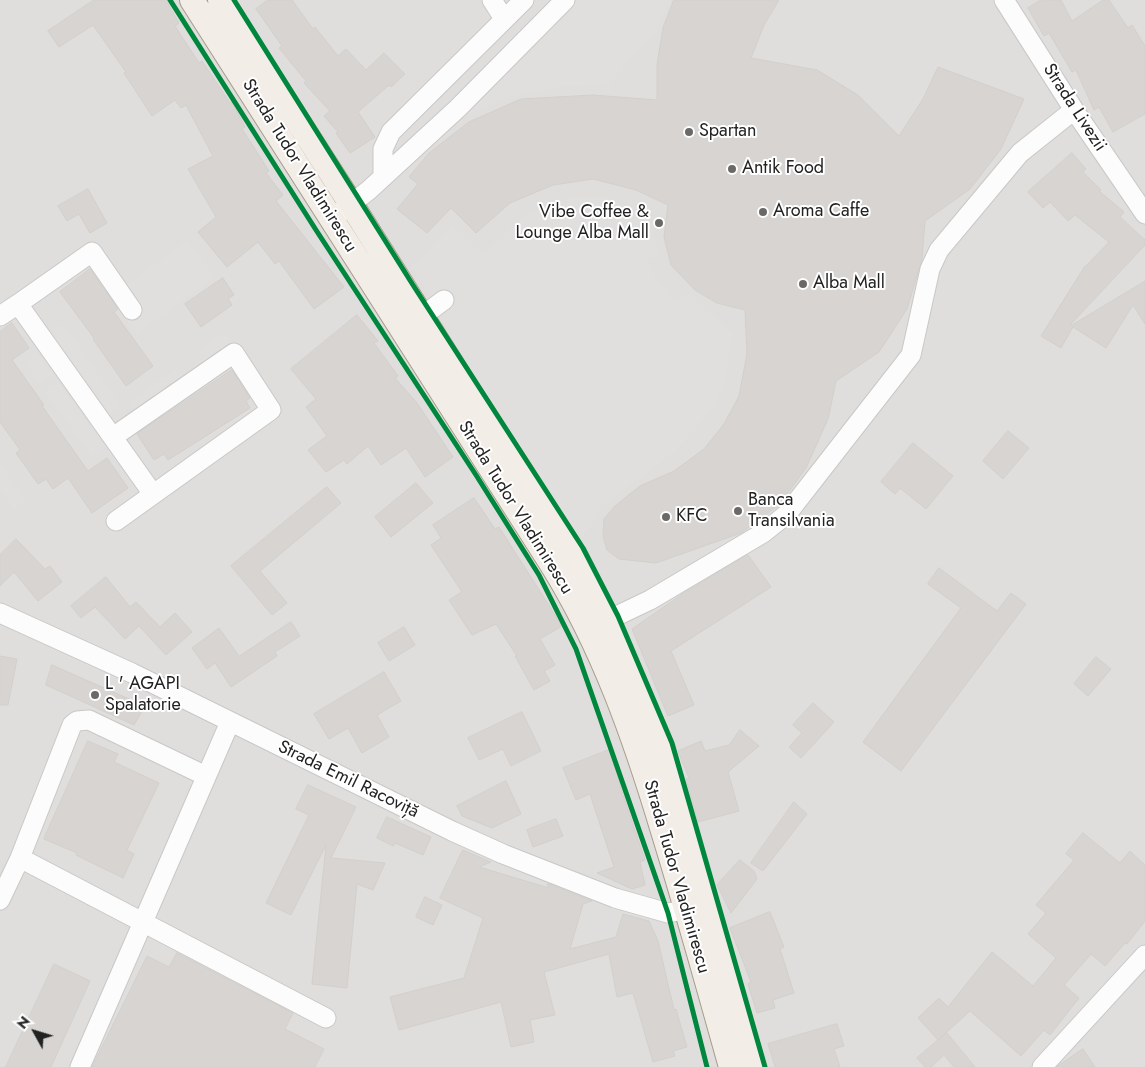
<!DOCTYPE html>
<meta charset="utf-8">
<style>
body{margin:0}
#map{position:relative;width:1145px;height:1067px;overflow:hidden;background:#f0eeeb;font-family:Jost,sans-serif}
canvas{display:block}
.north{position:absolute;left:10px;top:1007px;width:50px;height:50px;-webkit-text-stroke:4px #fff;paint-order:stroke;rotate:309deg;font-size:14px;font-weight:700;line-height:20px;text-align:center;color:#222}
.north::after{content:'';display:block;margin:auto;width:18px;height:22px;background:#222;clip-path:polygon(50% 0,100% 100%,50% 72%,0 100%)}
</style>
<div id="map">
<canvas width="1145" height="1067"></canvas>
<div class="north">N</div>
</div>
<script>
const context = document.querySelector('canvas').getContext('2d');
context.lineJoin = 'round';
function fillPath(path, color) { context.fillStyle = color; context.fill(path, 'evenodd'); }
function trace(path, color, width, dash) { context.strokeStyle = color; context.lineWidth = width; context.lineCap = dash ? 'butt' : 'round'; context.setLineDash(dash || []); context.stroke(path); }
function drawText(font, color, halo, rows, align = 'center') {
  context.font = font + ' Jost,sans-serif'; context.lineWidth = 4; context.setLineDash([]); context.textBaseline = 'middle'; context.strokeStyle = halo; context.fillStyle = color; for (const [text, x, y, turn = 0] of rows) {
    context.save(); context.translate(x, y); context.rotate((+turn || 0) * Math.PI / 180); context.textAlign = isNaN(turn) ? turn : align; if (halo) context.strokeText(text, 0, 0); context.fillText(text, 0, 0); context.restore();
  }
}
fillPath(new Path2D(`
 M0,0h1145v1067h-1145z`), '#dfdedc');
fillPath(new Path2D(`
 M565,0h106l-15,31 -47,54 -48,2 -50,9 -47,20 -6,-8z
 M573,197l37,1 41,23 8,33 -12,6 4,10 22,30 17,-7 42,40 -7,50 -12,26 -38,43 -74,55 -8,17 -23,28 -153,-242 15,-11 -22,-31 42,-44 31,30 43,-40z
 M187,241l28,36 -78,57 -13,-18 15,-11 -15,-19z
 M63,323l58,83 -15,10 -57,-82z
 M224,332l10,15 -28,20 -10,-15z
 M36,352l17,23 -13,10 -16,-23z
 M177,368l8,12 -49,34 -8,-12z
 M57,380l49,68 -14,9 -48,-66z
 M0,463l26,38 -13,8 -13,-19z`), '#e0dfde');
const building = new Path2D(`
 M94,0h72l13,23 -4,3 24,37 3,-2 28,42 2,-1 13,25 -3,2 27,42 -3,2 17,22 -7,6 68,86 -30,22 -35,-48 -4,3 -17,-22 -31,25 -29,-35 18,-15 -28,-48 25,-13 -27,-51 -5,3 -6,-8 -23,16 -28,-43 2,-1 -33,-47 -34,22 -11,-16z
 M268,0h24l21,29 2,-2 23,29 8,-7 20,21 18,-17 21,21 -14,13 -2,-2 -31,27 17,25 -25,16 -14,-20 2,-1 -14,-16 6,-5 -26,-28 2,-2 -27,-33 3,-2 -26,-37z
 M674,0h105l-15,25 -13,33 66,12 41,25 41,41 24,-37 15,-32 86,32 -23,50 -31,40 -45,32 -3,38 -15,50 -28,43 -43,29 -8,38 -22,49 -26,36 -39,29 -85,30 -37,-4 -12,-9 -4,-14 1,-17 11,-13 25,-20 34,-15 30,-22 20,-25 15,-28 8,-42 -2,-44 -28,-7 -22,-13 -24,-25 -7,-28 4,-32 -32,-15 -43,-11 -40,6 -43,18 -34,30 -25,-25 -24,25 -30,-24 21,-25 -9,-7 20,-24 40,-31 52,-23 72,-4 64,5v-35l6,-37z
 M1041,0h20l11,21 31,-21h6l19,28 4,-3 13,21v68l-32,18 -14,-25 -5,3 -18,-40 -4,2 -23,-39 -5,3 -16,-28z
 M1072,153l14,16 -3,3 18,18 -2,1 25,21 -4,5 25,23v5l-74,79 1,1 73,-44v43l-12,-19 -27,43 -33,-21 -12,21 -20,-12 44,-70h1l23,-24 -34,-27 -7,6 -18,-19 -7,6 -15,-16z
 M88,189l19,34 -17,10 -11,-19 -12,7 -9,-15z
 M90,269l28,40 -4,3 39,54 -27,20 -33,-47 1,-1 -34,-46z
 M223,278l11,17 -6,4 4,6 -31,22 -16,-23z
 M357,315l21,26 -4,2 24,33 -3,2 22,25 36,54 -28,20 -19,-29 -25,17 -13,-19 -21,18 -3,-4 -18,12 -18,-22 19,-14 -21,-29 10,-8 -25,-30z
 M12,323l17,25 -17,12 32,45 -2,1 46,65 19,-13 21,30 -36,25 -24,-35 -15,11 -7,-10 -8,5 -22,-31 4,-3 -20,-28v-90z
 M232,370l18,28 -4,3 4,7 -82,52 -4,-6 -10,6 -17,-26z
 M1008,431l21,17 -26,31 -20,-18z
 M913,443l40,33 -27,33 -26,-21 -5,6 -14,-12z
 M416,483l17,20 -42,34 -16,-20z
 M327,487l14,16 -81,68 27,32 -15,12 -41,-49z
 M474,498l21,31 4,-2 63,99 -22,13 15,26 -11,6 6,10 -16,9 -19,-34h2l-21,-32 -24,11 -23,-35 13,-8 -31,-47 10,-7 -8,-13z
 M16,539l29,30 5,-3 12,16 -24,19 -24,-29 -14,14v-31z
 M748,555l23,32 -100,64 23,54 -26,11 -36,-87 52,-36z
 M939,568l58,43 14,-18 15,11 -125,167 -38,-29 98,-134 -33,-24z
 M106,577l24,30 6,-5 24,25 15,-14 17,19 -26,23 -27,-29 -14,13 -30,-32 -14,11 -10,-12z
 M291,622l9,14 -25,16 2,4 -46,31 -16,-24 -8,6 -15,-21 27,-20 20,28z
 M404,627l11,18 -26,16 -11,-18z
 M0,656l17,3 -9,46h-8z
 M1096,657l15,12 -23,27 -14,-12z
 M52,665l93,41 -11,19 -88,-40z
 M384,672l17,29 -24,14 12,22 -27,16 -14,-25 -19,11 -15,-25z
 M813,703l21,19 -33,36 -12,-11 13,-14 -9,-8z
 M522,712l19,39 -30,15 -8,-17 -24,11 -11,-22z
 M740,730l19,16 -31,26 11,39 -41,11 -12,-43 3,-1 -11,-27 23,-10 4,10 24,-6z
 M88,741l30,13 -4,8 45,21 -32,67 7,4 -11,24 -47,-23 1,-2 -33,-14z
 M609,750l13,32 -3,1 26,77 -5,2 5,23 -13,4 -35,-16 17,-6 -24,-73 -14,6 -13,-32z
 M506,781l15,33 -29,14 -30,-12 -5,-10z
 M308,785l48,22 -25,51 54,5 -12,27 -16,-6 -10,104 -35,-4 14,-139 -35,70 -25,-12 43,-88 -13,-6z
 M794,802l13,12 -44,57 -12,-8z
 M387,817l44,20 -8,18 -28,-12 -2,3 -16,-8z
 M556,819l7,17 -30,11 -6,-17z
 M1083,833l37,30 10,-12 15,14v56l-18,23 -2,-1 -20,23 -14,-12 -27,31 15,13 -29,37 -6,-5 -23,26 -51,-45 -32,29 -20,-22 21,-20 9,9 44,-55 41,34 23,-28 -28,-24 18,-21 -10,-8 38,-45 -8,-6z
 M463,850l28,12 -12,5 70,21 -2,-4h2l43,17 -9,3 -13,45 46,-12 7,-23 26,7 9,20 16,69 2,-1 11,38 -14,4 2,5 -22,6 -20,-69 -16,4 -8,-43 -65,18 11,43 -25,5 4,22 -23,5 -10,-45 -102,28 -9,-33 74,-19 19,-60 -43,-20z
 M740,860l14,11 3,8 -26,34 -14,-28z
 M425,897l17,8 -9,20 -17,-8z
 M770,912l14,35 -4,2 14,44 -21,7 2,8 -18,5 -9,-29 3,-2 -21,-54z
 M177,953l116,60 -8,16 39,20 -9,18h-223l55,-111 22,11z
 M54,964l36,17 -39,86h-45z
 M837,1024l7,22 -10,3 6,18h-65l-7,-23z
 M947,1033l28,34h-21l-10,-12 -13,12h-6l-8,-9z
 M1083,1049l12,18h-38l1,-1z`);
fillPath(building, '#d7d4d2');
trace(building, '#d3d0cc', 1);
const minor = new Path2D(`
 M492,0l12,19
 M1004,0l70,110 71,104
 M383,176v-27l8,-17 133,-132
 M341,212l28,-22 89,-82 107,-108
 M18,304l74,-52 40,58
 M0,316l18,-12 135,190
 M421,317l23,-17
 M113,437l121,-84 37,57 -155,111
 M0,613l132,60 320,158 51,23 112,44 53,15 30,-6
 M606,621l44,-21 113,-67 24,-19 124,-159 19,-86 9,-19 81,-97 54,-43
 M20,858l306,160
 M0,900l20,-42 52,-133 5,-4 12,-1 117,56
 M80,1067l150,-345
 M1042,1067l103,-112`);
const major = new Path2D(`
 M192,0l359,563c52,83 84,175 112,268 24,78 46,157 68,236
 M220,0l131,204 219,348 36,69 36,83 18,47 46,153 45,163`);
trace(minor, '#c9c8c7', 21);
trace(major, '#a79c86', 26);
trace(minor, '#fdfcfc', 19);
trace(major, '#f3ede7', 24);
trace(new Path2D(`
 M170,0l146,230 160,245 63,100 37,74 92,264 39,154
 M234,0l179,285 170,263 35,68 54,127 93,324`), '#00873e', 5);
for (const [x, y, r, color] of [
 [689,132,5,"#6a6968"],
 [732,169,5,"#6a6968"],
 [763,212,5,"#6a6968"],
 [659,223,5,"#6a6968"],
 [803,284,5,"#6a6968"],
 [738,511,5,"#6a6968"],
 [666,517,5,"#6a6968"],
 [95,695,5,"#6a6968"]
]) { const dot = new Path2D(); dot.arc(x, y, r, 0, 2 * Math.PI); context.fillStyle = color; context.fill(dot); trace(dot, '#fff', 2); }
drawText('18px', '#222', '#fff', [
 ["Strada Livezii",1074,108,57],
 ["Strada Tudor Vladimirescu",299,166,58],
 ["Strada Tudor Vladimirescu",515,508,58],
 ["Strada Emil Racoviță",348,780,26],
 ["Strada Tudor Vladimirescu",676,877,74]
]);
drawText('18px', '#222', '#fff', [
 ["Spartan",699,132],
 ["Antik Food",742,169],
 ["Aroma Caffe",773,212],
 ["Vibe Coffee &",649,213,"right"],
 ["Lounge Alba Mall",649,234,"right"],
 ["Alba Mall",813,284],
 ["Banca",748,501],
 ["Transilvania",748,522],
 ["KFC",676,517],
 ["L ' AGAPI",105,685],
 ["Spalatorie",105,706]
], 'left');
</script>
